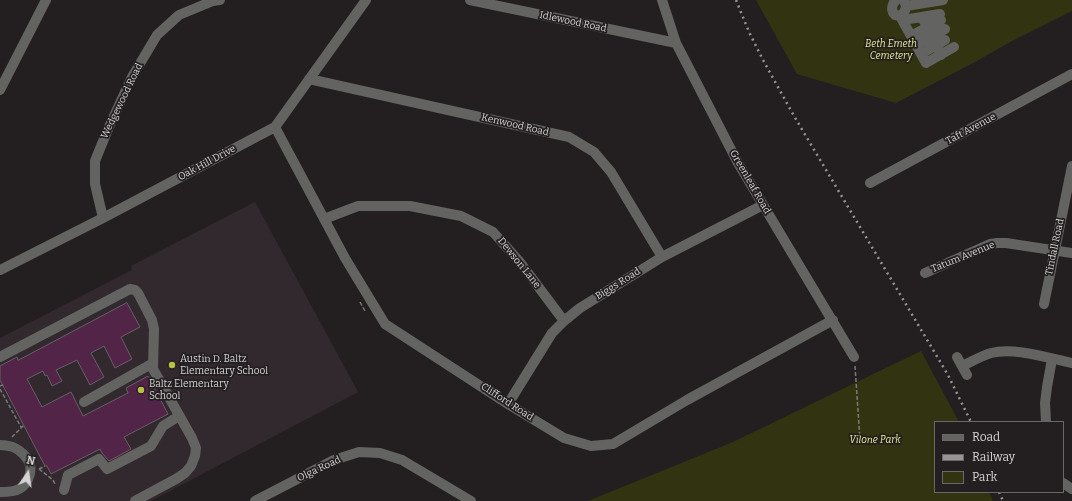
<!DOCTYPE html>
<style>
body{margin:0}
#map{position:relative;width:1072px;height:501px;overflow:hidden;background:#231f21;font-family:Bitter,serif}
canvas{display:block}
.legend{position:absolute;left:934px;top:421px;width:130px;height:72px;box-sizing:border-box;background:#231f21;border:1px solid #6a6769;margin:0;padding:5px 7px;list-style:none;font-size:12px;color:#d5d3d4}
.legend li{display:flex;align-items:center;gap:8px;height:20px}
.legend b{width:20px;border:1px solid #6a6769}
.north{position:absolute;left:8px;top:453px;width:40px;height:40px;-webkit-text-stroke:3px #231f21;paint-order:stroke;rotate:13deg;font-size:11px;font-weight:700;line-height:16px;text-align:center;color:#d5d3d4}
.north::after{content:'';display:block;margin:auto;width:14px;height:18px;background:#d5d3d4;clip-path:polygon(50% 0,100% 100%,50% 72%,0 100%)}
</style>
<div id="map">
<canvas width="1072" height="501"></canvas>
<ul class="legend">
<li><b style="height:5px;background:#636461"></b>Road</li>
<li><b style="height:5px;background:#979596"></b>Railway</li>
<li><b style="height:11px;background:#323411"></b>Park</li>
</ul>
<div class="north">N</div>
</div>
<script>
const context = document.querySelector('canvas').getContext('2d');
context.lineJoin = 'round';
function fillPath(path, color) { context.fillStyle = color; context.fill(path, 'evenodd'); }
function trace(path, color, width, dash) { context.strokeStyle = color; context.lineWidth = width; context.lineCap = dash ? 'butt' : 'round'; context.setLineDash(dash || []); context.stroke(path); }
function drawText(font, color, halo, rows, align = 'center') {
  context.font = font + ' Bitter,serif'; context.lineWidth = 3.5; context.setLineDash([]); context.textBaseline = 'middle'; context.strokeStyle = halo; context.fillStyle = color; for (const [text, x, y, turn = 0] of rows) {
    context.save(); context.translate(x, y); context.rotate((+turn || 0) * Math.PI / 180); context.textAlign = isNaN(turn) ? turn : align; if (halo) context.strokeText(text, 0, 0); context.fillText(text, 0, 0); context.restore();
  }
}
fillPath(new Path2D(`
 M255,202l103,190 -207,109h-151v-163l132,-68 -1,-4z`), '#32292f');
fillPath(new Path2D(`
 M756,0h316v11l-62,31 -35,20 -79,41 -99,-29z
 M921,351l38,71h-24v70h54l4,9h-405l145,-59z`), '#323411');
const building = new Path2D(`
 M127,303l13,24 -19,10 11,22 -17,9 -11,-22 -13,7 13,24 -14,8 -13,-25 -21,10 6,11 -10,5 -5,-11 -2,1 -2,-5 -16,8 15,28 29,-15 12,24 45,-23 -2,-5 22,-12 20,38 -44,23 7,12 -22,12 -7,-8 -2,-4 -49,25 -4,-8h-2l-45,-86v-14l17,-9 1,3z`);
fillPath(building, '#522448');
trace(building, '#656063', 1);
trace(new Path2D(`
 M360,302l5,9
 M855,366l5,74
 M0,386l3,-1
 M0,389l21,38
 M12,437l12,-12
 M39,469l14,11 2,4
 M39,469l6,-3`), '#7d7a7b', 1.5, [4, 2]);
trace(new Path2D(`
 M470,0l206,43
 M662,0l14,43 62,120 116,194
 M896,0c-5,5 -5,11 -1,15l5,1c6,-4 8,-11 3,-16
 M906,6l37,-6
 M900,16l26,47 28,-16
 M922,17l19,38
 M903,20l37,-6
 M911,36l30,-16
 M916,45l29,-16
 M921,54l24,-14
 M309,79l260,58 25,15 17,20 51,85
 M0,90l46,-90
 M275,127l70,131 40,66 123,80 56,34 27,8 22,-2 74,-44 146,-80
 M870,183l202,-109
 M103,218l-8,-34v-23l13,-32 24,-52 25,-42 22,-20 34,-14 7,-1
 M324,219l34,-13h52l51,10 32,16 26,29 45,60
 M0,270l103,-52 172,-91 91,-127
 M925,273l65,-29 7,-1h9l66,10
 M1044,304l28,-138
 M0,357l130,-68 5,1 3,3 14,27 2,9 -1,40 39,69 4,10 -1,8 -4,10 -6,7 -9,6 -41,22
 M957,357l10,18
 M962,366c9,-4 19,-10 29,-13 23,-6 57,5 81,10
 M84,402l69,-39
 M508,404l44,-71 12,-12 16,-13 82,-51 101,-52
 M1046,422l-1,-19 2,-16 5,-28
 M0,445c4,0 9,1 13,2 7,3 15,10 17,18 2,9 -3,20 -11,24 -5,3 -13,3 -19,3
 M1063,483l9,6
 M64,490l4,-15 31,-16 8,10 44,-23 12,-20 16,-10
 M255,501l79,-41 25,-8 21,1 22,7 69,41`), '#636461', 10);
trace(new Path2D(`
 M736,0l13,32 14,28 31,56 154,259 23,47
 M999,492l4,9`), '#979596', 2.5, [2, 4]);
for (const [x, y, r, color] of [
 [172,365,4,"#bac045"],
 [141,390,4,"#bac045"]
]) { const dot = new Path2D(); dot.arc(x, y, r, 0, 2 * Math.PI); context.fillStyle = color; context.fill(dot); trace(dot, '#231f21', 1.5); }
drawText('10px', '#d5d3d4', '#231f21', [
 ["Idlewood Road",573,22,12],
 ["Wedgewood Road",122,101,-64],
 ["Kenwood Road",515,125,13],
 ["Taft Avenue",971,129,-28],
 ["Oak Hill Drive",207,163,-28],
 ["Greenleaf Road",750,182,60],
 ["Tindall Road",1055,247,-78],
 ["Tatum Avenue",963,257,-22],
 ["Dewson Lane",519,263,51],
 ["Biggs Road",618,284,-32],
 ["Clifford Road",507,402,33],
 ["Olga Road",319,469,-25]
]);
drawText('italic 10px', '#e4eb8f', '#231f21', [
 ["Beth Emeth",891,44],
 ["Cemetery",891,56],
 ["Vilone Park",875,440]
]);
drawText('10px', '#d5d3d4', '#231f21', [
 ["Austin D. Baltz",180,359],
 ["Elementary School",180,371],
 ["Baltz Elementary",149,384],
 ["School",149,396]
], 'left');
</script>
